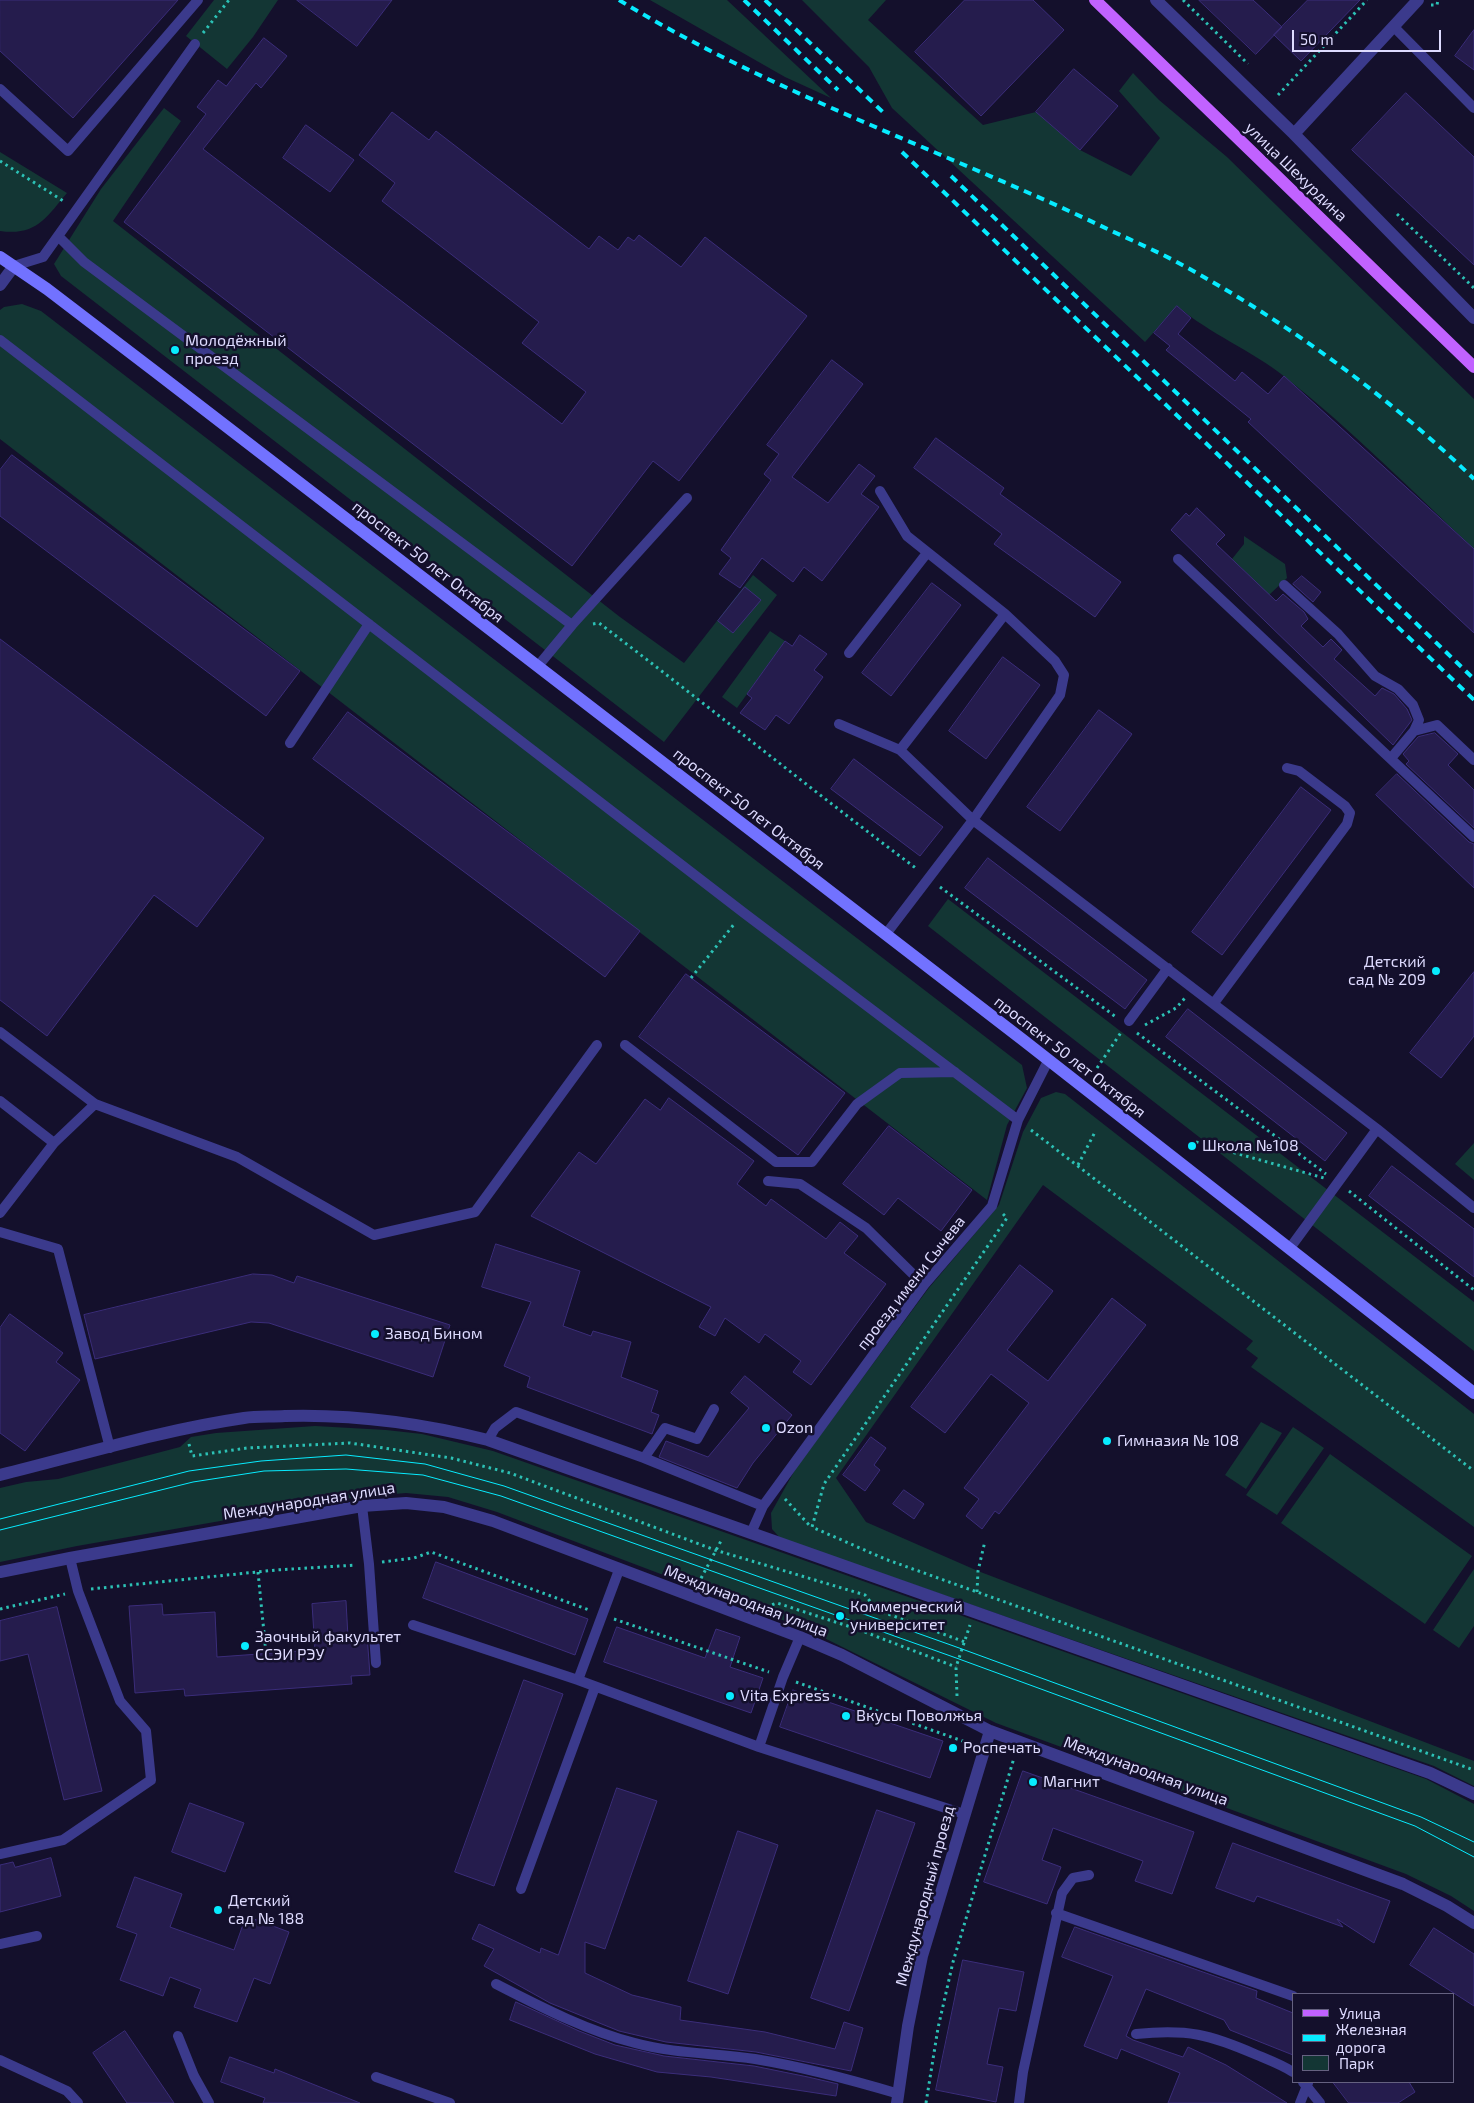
<!DOCTYPE html>
<meta charset="utf-8">
<style>
body{margin:0}
#map{position:relative;width:1474px;height:2103px;overflow:hidden;background:#14102c;font-family:"Exo 2",sans-serif}
canvas{display:block}
.legend{position:absolute;left:1292px;top:1993px;width:162px;height:90px;box-sizing:border-box;background:#14102c;border:1px solid #656180;margin:0;padding:6px 9px;list-style:none;font-size:15px;color:#dedbff}
.legend li{display:flex;align-items:center;gap:10px;height:25px}
.legend b{width:25px;border:1px solid #656180}
.scale{position:absolute;left:1292px;top:30px;width:149px;height:22px;box-sizing:border-box;border:2px solid #dedbff;border-top:0;padding-left:6px;font-size:15px;line-height:18px;white-space:nowrap;color:#dedbff;-webkit-text-stroke:4px #14102c;paint-order:stroke}
</style>
<div id="map">
<canvas width="1474" height="2103"></canvas>
<ul class="legend">
<li><b style="height:6px;background:#c162ff"></b>Улица</li>
<li><b style="height:6px;background:#07ebff"></b>Железная дорога</li>
<li><b style="height:14px;background:#133634"></b>Парк</li>
</ul>
<div class="scale">50 m</div>
</div>
<script>
const context = document.querySelector('canvas').getContext('2d');
context.lineJoin = 'round';
function fillPath(path, color) { context.fillStyle = color; context.fill(path, 'evenodd'); }
function trace(path, color, width, dash) { context.strokeStyle = color; context.lineWidth = width; context.lineCap = dash ? 'butt' : 'round'; context.setLineDash(dash || []); context.stroke(path); }
function drawText(font, color, halo, rows, align = 'center') {
  context.font = font + ' "Exo 2",sans-serif'; context.lineWidth = 5; context.setLineDash([]); context.textBaseline = 'middle'; context.strokeStyle = halo; context.fillStyle = color; for (const [text, x, y, turn = 0] of rows) {
    context.save(); context.translate(x, y); context.rotate((+turn || 0) * Math.PI / 180); context.textAlign = isNaN(turn) ? turn : align; if (halo) context.strokeText(text, 0, 0); context.fillText(text, 0, 0); context.restore();
  }
}
fillPath(new Path2D(`
 M214,0h64l-25,37 -26,32 -41,-33z
 M650,0h77l104,98 -46,-21z
 M802,0h84l-18,20 115,105 53,-13 44,38 51,26 29,-38 -41,-47 14,-18 26,27 68,57 247,242v150c-62,-58 -122,-119 -189,-172 -34,-27 -75,-43 -108,-71l-32,36 -253,-234 -23,-41z
 M164,108l17,13 -68,100 507,396 64,46 69,-88 24,20 -113,147 -603,-466 -7,-12 47,-75z
 M0,152l67,41c-21,25 -31,43 -67,38z
 M22,304l19,7 981,754 5,23 -20,37 -20,75 -987,-761v-129l4,-3z
 M1244,536l41,28 2,14 -18,17 -37,-36 12,-15z
 M770,631l15,10 -48,67 -15,-11z
 M948,899l526,403v49l-546,-425z
 M1056,1092l9,2 409,320v113l-223,-160 7,-9 -12,-9 7,-8 -210,-156 -207,293 30,44 112,49 496,190v25l-40,-20 -654,-228 -8,-9 -1,-16 25,-45 132,-179 71,-84 24,-73 18,-34z
 M1474,1143v37l-19,-16z
 M1261,1422l21,11 -36,56 -21,-14z
 M315,1426l71,4 36,4 71,17 933,328 48,25v107l-23,-15 -45,-22 -410,-151 -190,-94 -309,-117 -49,-15 -42,-4 -48,4 -281,49 -77,16v-74l26,-6 32,-3 122,-32 11,-10 25,-4z
 M1293,1427l31,21 -47,67 -31,-20z
 M1330,1454l142,102 -47,68 -144,-101z
 M1474,1569v57l-15,22 -26,-18z`), '#133634');
const building = new Path2D(`
 M0,0h178l-105,118 -73,-67z
 M297,0h95l-35,46z
 M965,0h68l31,30 -83,86 -66,-64z
 M1199,0h54l29,27 -26,27z
 M1308,0h52l-59,61 -27,-26z
 M1474,30v40l-19,-14z
 M264,38l23,18 -26,32 -5,-5 -53,66 359,275 24,-32 -64,-49 17,-21 -157,-121 13,-18 -36,-28 33,-43 37,28 7,-9 153,118 10,-13 19,14 10,-13 6,4 5,-6 42,32 24,-30 102,79 -128,165 -26,-20 -81,105 -448,-344 82,-108 -9,-7 21,-27 8,6z
 M1074,69l44,37 -38,44 -44,-38z
 M1406,93l68,64v108l-122,-115z
 M306,125l48,35 -24,32 -47,-34z
 M1177,306l14,12 -13,16 57,47 7,-9 26,22 16,-18 190,173v84l-226,-211 3,-3 -85,-69 4,-4 -16,-13z
 M832,360l31,24 -71,93 36,26 31,-39 16,12 -14,18 18,13 -57,74 -18,-14 -11,15 -31,-24 -22,30 -21,-14 12,-16 -10,-8 50,-70 -7,-6 15,-20 -12,-9z
 M936,438l68,50 -4,6 121,88 -26,35 -101,-73 8,-10 -88,-66z
 M12,455l288,216 -34,45 -266,-200v-46z
 M1197,508l28,27 -9,9 60,57 7,-7 21,18 4,7 -7,7 22,21 8,-8 11,11 -8,9 41,37 7,-8 12,6 13,15 5,11 -19,25 -222,-215 15,-17 3,3z
 M1302,576l19,16 -8,10 -20,-18z
 M932,583l29,22 -70,91 -29,-23z
 M745,587l16,13 -28,33 -15,-12z
 M800,635l27,19 -13,16 9,7 -34,47 -13,-9 -11,15 -25,-17 12,-15 -5,-4 38,-53 7,5z
 M0,639l264,199 -67,89 -43,-32 -107,141 -47,-36z
 M1003,657l37,28 -54,74 -37,-28z
 M1099,710l33,24 -72,97 -33,-24z
 M348,712l292,219 -35,46 -292,-218z
 M1435,733l23,21 -10,11 26,25v38l-68,-64 3,-3 -6,-7 15,-17z
 M854,759l89,68 -23,29 -89,-67z
 M1397,774l72,68 5,2v44l-98,-93z
 M1301,787l30,23 -109,145 -30,-23z
 M988,858l159,122 -22,29 -160,-121z
 M1474,972v64l-33,42 -31,-25z
 M686,974l159,119 -47,62 -159,-118z
 M1188,1009l159,124 -22,28 -159,-124z
 M669,1098l85,63 -17,23 29,22 5,-7 55,40 14,-17 18,14 -14,17 42,31 -75,101 -18,-13 8,-11 -36,-27 -6,9 -34,-25 -10,18 -16,-9 12,-20 -180,-91 48,-64 17,12 49,-65 15,11z
 M889,1126l83,64 -31,41 -43,-33 -14,17 -41,-31z
 M1392,1166l82,63v48l-105,-81z
 M496,1244l84,27 -17,55 28,10 2,-5 38,11 -10,35 37,14 -7,21 8,3 -7,19 -125,-47 3,-10 -26,-11 27,-64 -49,-15z
 M1020,1265l33,26 -46,59 41,31 64,-83 34,27 -147,189 -4,-3 -13,18 -16,-13 13,-17 -15,-11 65,-85 -38,-29 -46,59 -34,-26z
 M253,1274l19,1 22,8 3,-7 153,49 -17,52 -164,-54 -18,-1 -156,37 -11,-44z
 M10,1314l53,39 -7,9 24,18 -55,71 -25,-18v-105z
 M745,1376l47,39 -39,48 -16,25 -78,-31 7,-16 42,16 41,-49 -18,-15z
 M871,1437l15,11 -12,17 6,5 -15,21 -22,-16z
 M904,1490l20,14 -10,15 -21,-15z
 M436,1562l152,57 -13,36 -152,-57z
 M346,1601l2,36 19,-2 3,40 -19,1 1,8 -167,12 -1,-7 -49,4 -6,-87 33,-2 1,11 52,-3 2,45 98,-7 -3,-46z
 M57,1607l45,184 -38,9 -36,-146 -28,7v-40z
 M617,1627l88,31 11,-29 24,8 -10,30 33,11 -12,35 -147,-51z
 M524,1680l39,14 -69,192 -39,-14z
 M793,1690l150,51 -13,37 -150,-51z
 M1023,1771l171,61 -22,62 -37,-13 8,-20 -90,-33 -11,32 19,7 -14,37 -63,-22z
 M617,1788l40,13 -52,148 -20,-7v31l47,22 49,12 -1,13 85,12 70,17 9,-27 19,6 -12,43 -95,-19 -90,-10 -47,-11 -69,-28 -66,-37 10,-17 -22,-10 7,-15 61,29 1,-5 17,7z
 M190,1803l54,20 -19,49 -53,-20z
 M877,1810l38,13 -66,188 -38,-13z
 M738,1831l40,14 -50,149 -40,-13z
 M1233,1843l157,58 -16,42 -37,-24 6,8 -86,-31 -3,6 -38,-14z
 M51,1858l10,38 -61,16v-47l13,-3 2,5z
 M135,1877l47,17 -12,33 64,23 12,-34 43,16 -19,52 -16,-6 -17,44 -43,-15 7,-18 -31,-12 -7,19 -43,-16 17,-46 -20,-7z
 M1075,1927l182,64 -1,7 37,15v42l-63,-25 -6,-10 -78,-31 -20,47 7,4 50,17 5,-10 38,18 61,38h-119l12,-30 -59,-24 -4,10 -33,-13 29,-70 -51,-19z
 M1434,1928l40,26v52l-64,-41z
 M963,1960l61,12 -8,39 -17,-3 -12,56 16,3 -7,35 -60,-12z
 M516,2002l63,29 36,14 49,11 90,10 54,11 30,7 -2,12 -125,-19 -54,-5 -62,-18 -85,-34z
 M125,2031l49,72h-47l-34,-50z
 M230,2057l44,16 1,-4 85,34h-97l2,-5 -44,-16z
 M1333,2082h76l6,10 -17,11h-49z`);
fillPath(building, '#251c4d');
trace(building, '#3b2d7a', 1);
trace(new Path2D(`
 M1183,0l65,64
 M1431,5h6l1,-5
 M203,33l26,-33
 M1278,95l89,-95
 M0,161l65,41
 M1397,214l77,74
 M593,624l6,-1c107,81 211,166 318,246
 M940,887l176,130
 M691,978l44,-55
 M1145,1025l31,-17 9,-10
 M1137,1033l189,141
 M1097,1068l25,-37
 M1031,1130l443,341
 M1196,1142l128,36
 M1078,1165l17,-33
 M1349,1191l125,99
 M1003,1214l4,4 -183,266 -12,43 73,32 589,211
 M189,1444l3,12 55,-8 103,-5 101,15 59,15 205,77 150,45 12,15 88,32
 M785,1499l26,28
 M382,1562l32,-4 17,-6 158,58
 M258,1572l8,81
 M698,1584l24,-45
 M91,1589l185,-19 80,-5
 M977,1592l1,-21 7,-30
 M766,1607l11,-4 80,26 99,38
 M0,1609l65,-15
 M614,1619l155,53
 M796,1682l175,62
 M957,1696l-1,-29 14,-42
 M926,2103l12,-75 15,-66 61,-204`), '#2cc1b5', 3, [2.5, 4]);
trace(new Path2D(`
 M1394,27l80,81
 M0,89l68,62 130,-151
 M59,237l25,25 488,363
 M14,266l29,-9 152,-213
 M0,340l744,573 274,207
 M880,491l27,45 98,78 50,47 9,14 -4,20 -87,125 -87,114
 M1178,559l296,278
 M1284,585l54,49 37,42 23,13 15,16 6,15 -5,11 -22,26
 M849,653l78,-100
 M538,666l34,-41 115,-127
 M839,724l61,26 73,70 404,309
 M1414,731l23,-6 37,35
 M290,743l79,-119
 M900,750l105,-136
 M1214,1003l133,-179 3,-11 -5,-7 -46,-35 -12,-3
 M1129,1021l39,-53
 M0,1032l95,72
 M625,1045l151,117h36l45,-58 43,-31 55,-1
 M0,1101l54,42
 M768,1181l32,3 66,44 58,57
 M0,1213l54,-70 41,-39 142,53 137,78 101,-23 122,-167
 M0,1232l58,17 52,199
 M1290,1248l87,-119 97,79
 M488,1440l7,-12 21,-16 128,46 119,48
 M644,1458l21,-30 32,11 17,-30
 M362,1506l7,58 7,99
 M751,1533l12,-27 161,-221 68,-79 26,-86 30,-59
 M413,1625l165,55 181,67 205,67
 M578,1680l41,-110
 M759,1747l24,-70 17,-40
 M0,1854l63,-14 88,-60 -5,-49 -26,-30 -42,-110 -8,-33
 M521,1889l74,-202
 M1056,1913l237,83
 M0,1944l37,-8
 M496,1984c45,23 91,47 139,59 40,11 81,10 120,16 49,8 97,21 144,35
 M1136,2034c52,-5 73,0 121,21 12,5 25,10 36,17
 M178,2036l16,40 15,27
 M0,2060l67,31 11,12
 M376,2077l74,26
 M1303,2082l17,21
 M1019,2103l4,-31 39,-179 11,-15 16,-3
 M1300,2103l8,-20`), '#3b3a8c', 10);
trace(new Path2D(`
 M1156,0l138,134 180,184
 M1294,134l124,-134
 M0,285l14,-19
 M0,1572l70,-14 292,-52 44,-3 38,4 49,14 307,116 42,18 148,76 413,153 44,22 27,17
 M897,2103l11,-77 14,-70 68,-225`), '#3b3a8c', 12);
trace(new Path2D(`
 M0,1475c81,-20 162,-45 244,-57 13,-2 28,-1 41,-2 69,-2 136,7 203,24l942,333 44,21`), '#3b3a8c', 12);
trace(new Path2D(`
 M0,257l47,32 110,84 866,667 451,353`), '#7272ff', 12);
trace(new Path2D(`
 M1095,0l379,367`), '#c162ff', 12);
trace(new Path2D(`
 M0,1519l189,-48 72,-10 85,-6 79,9 79,22 458,163 459,168 53,25
 M0,1530l193,-48 71,-11 82,-2 77,6 78,21 458,163 456,167 59,31`), '#07ebff', 1);
trace(new Path2D(`
 M619,0c151,92 320,149 480,225 25,12 51,23 76,36 108,58 211,133 299,218
 M744,0l94,90
 M765,0l121,115
 M902,152l572,548
 M951,176l523,503`), '#07ebff', 4, [8, 6]);
for (const [x, y, r, color] of [
 [175,350,5,"#07ebff"],
 [1436,971,5,"#07ebff"],
 [1192,1146,5,"#07ebff"],
 [375,1334,5,"#07ebff"],
 [766,1428,5,"#07ebff"],
 [1107,1441,5,"#07ebff"],
 [840,1616,5,"#07ebff"],
 [245,1646,5,"#07ebff"],
 [730,1696,5,"#07ebff"],
 [846,1716,5,"#07ebff"],
 [953,1748,5,"#07ebff"],
 [1033,1782,5,"#07ebff"],
 [218,1910,5,"#07ebff"]
]) { const dot = new Path2D(); dot.arc(x, y, r, 0, 2 * Math.PI); context.fillStyle = color; context.fill(dot); trace(dot, '#14102c', 2); }
drawText('16px', '#dedbff', '#14102c', [
 ["улица Шехурдина",1296,172,44],
 ["проспект 50 лет Октября",428,562,38],
 ["проспект 50 лет Октября",749,809,38],
 ["проспект 50 лет Октября",1070,1057,38],
 ["проезд имени Сычева",911,1283,-52],
 ["Международная улица",309,1501,-9],
 ["Международная улица",746,1601,21],
 ["Международная улица",1146,1771,20],
 ["Международный проезд",925,1896,-75]
]);
drawText('16px', '#dedbff', '#14102c', [
 ["Молодёжный",185,341],
 ["проезд",185,359],
 ["Детский",1426,962,"right"],
 ["сад № 209",1426,980,"right"],
 ["Школа №108",1202,1146],
 ["Завод Бином",385,1334],
 ["Ozon",776,1428],
 ["Гимназия № 108",1117,1441],
 ["Коммерческий",850,1607],
 ["университет",850,1625],
 ["Заочный факультет",255,1637],
 ["ССЭИ РЭУ",255,1655],
 ["Vita Express",740,1696],
 ["Вкусы Поволжья",856,1716],
 ["Роспечать",963,1748],
 ["Магнит",1043,1782],
 ["Детский",228,1901],
 ["сад № 188",228,1919]
], 'left');
</script>
